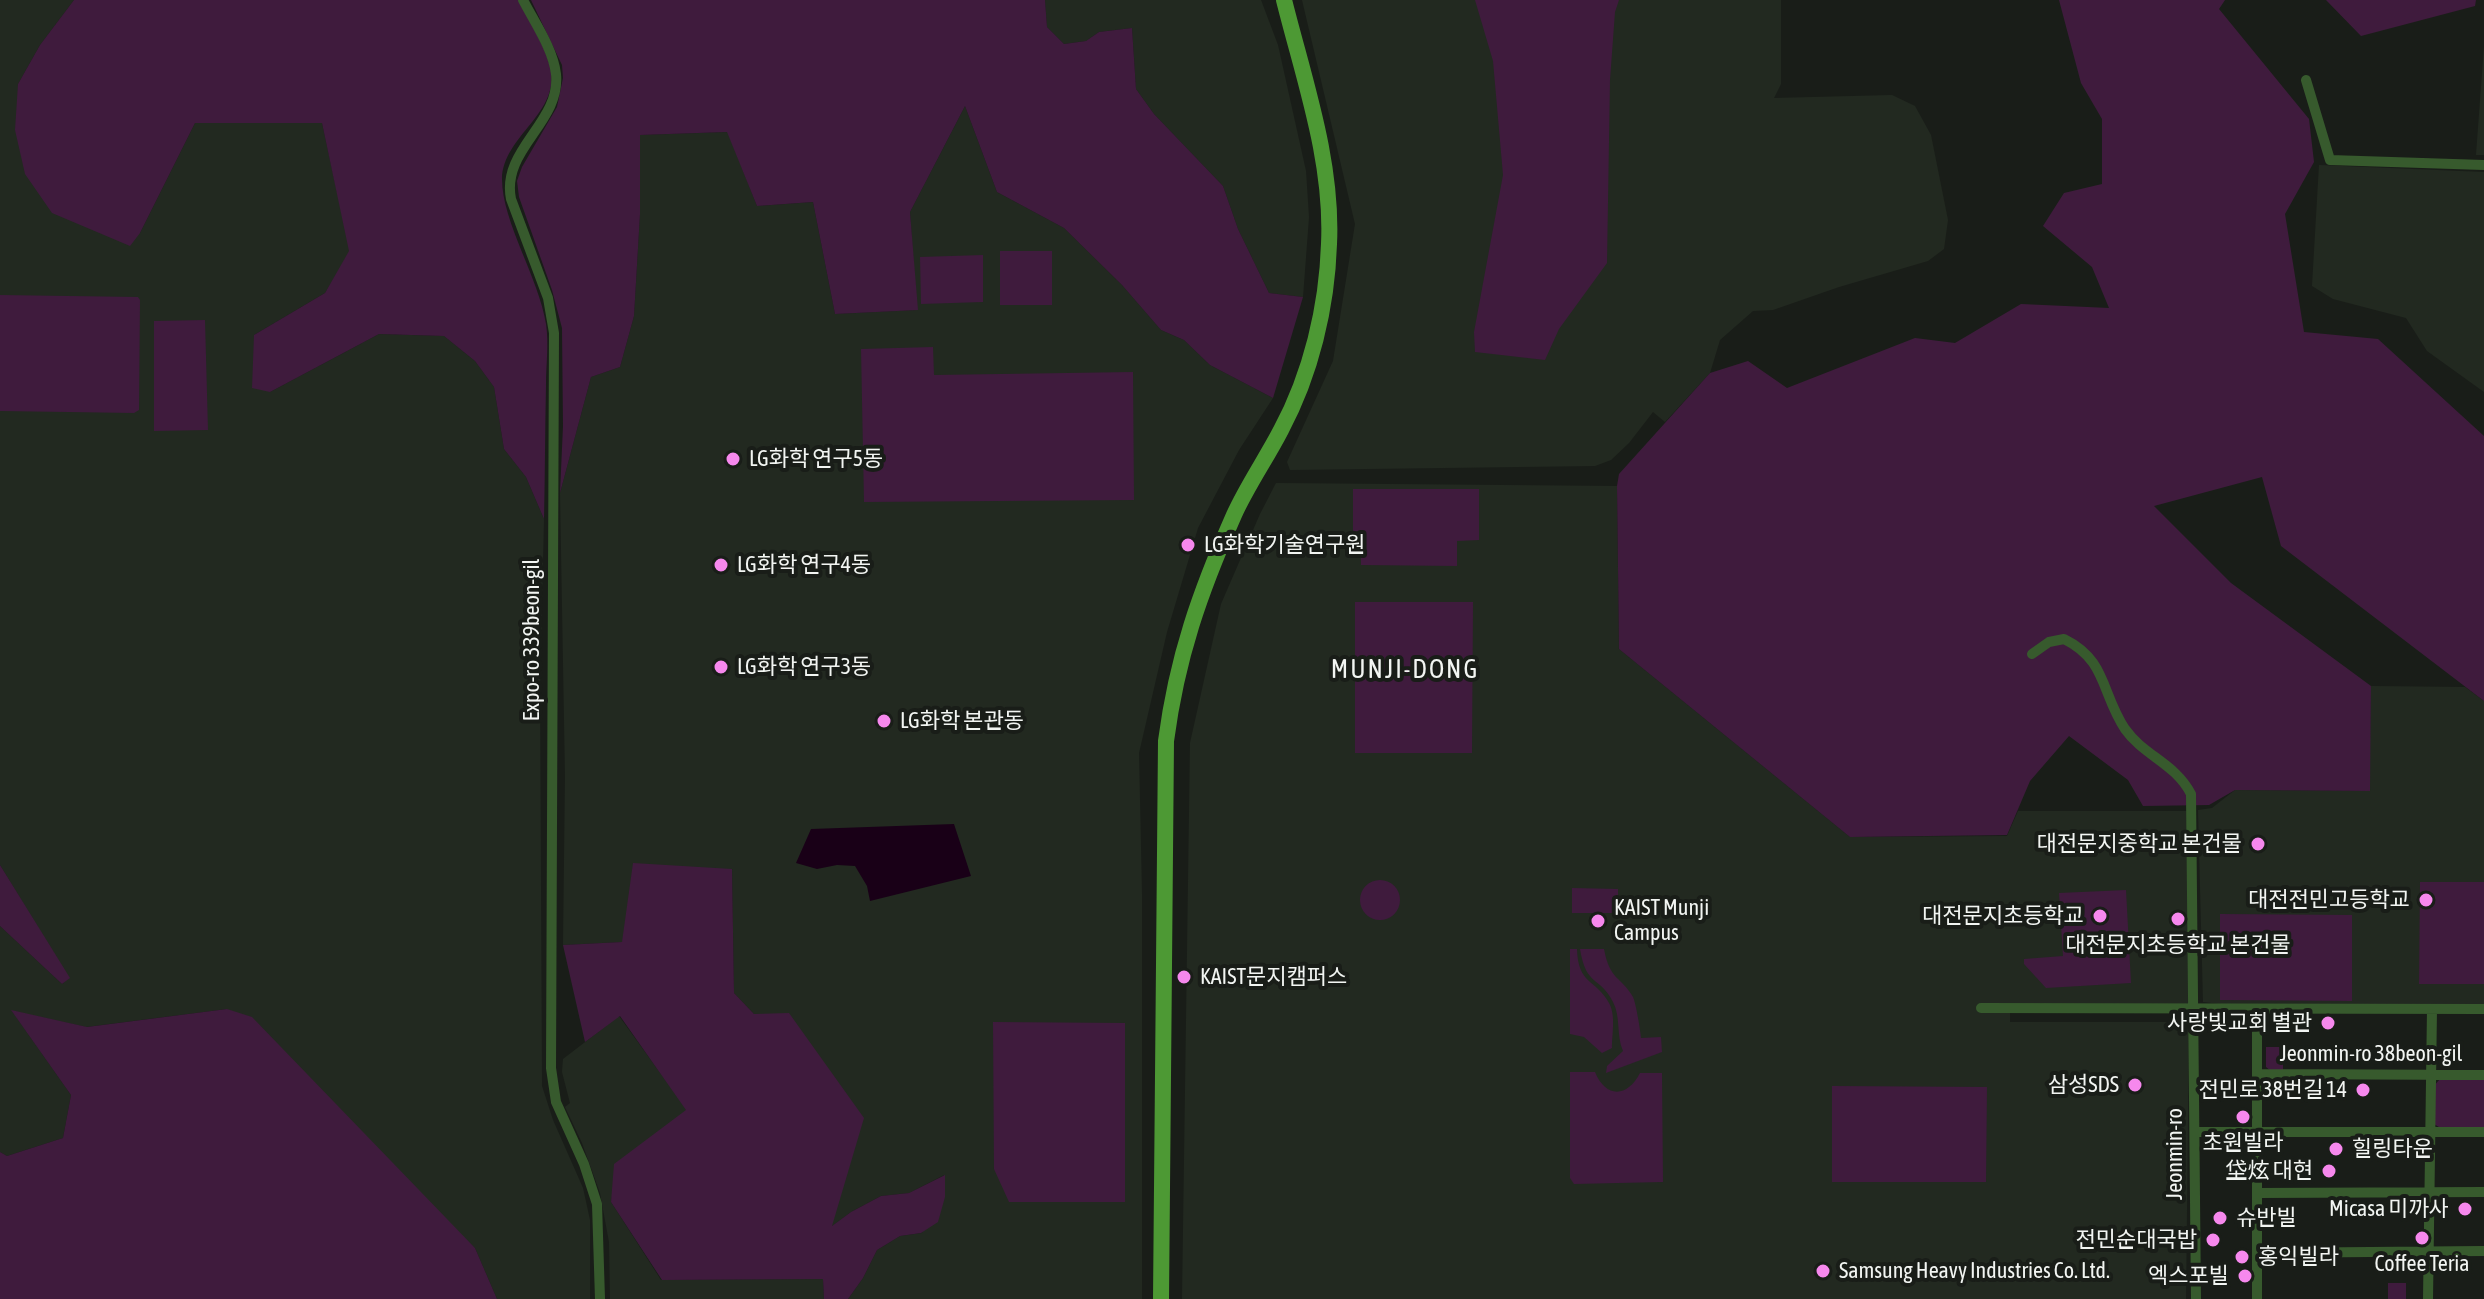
<!DOCTYPE html>
<meta charset="utf-8">
<style>
body{margin:0}
canvas{display:block;background:#191d18}
</style>
<canvas width="2484" height="1299"></canvas>
<script>
const context = document.querySelector('canvas').getContext('2d');
context.lineJoin = 'round';
function fillPath(path, color) { context.fillStyle = color; context.fill(path, 'evenodd'); }
function trace(path, color, width, dash) { context.strokeStyle = color; context.lineWidth = width; context.lineCap = dash ? 'butt' : 'round'; context.setLineDash(dash || []); context.stroke(path); }
function drawText(font, color, halo, rows, align = 'center') {
  context.font = font + ' "Asap Condensed","Noto Sans KR",sans-serif'; context.lineWidth = 8; context.setLineDash([]); context.textBaseline = 'middle'; context.strokeStyle = halo; context.fillStyle = color; for (const [text, x, y, turn = 0] of rows) {
    context.save(); context.translate(x, y); context.rotate((+turn || 0) * Math.PI / 180); context.textAlign = isNaN(turn) ? turn : align; if (halo) context.strokeText(text, 0, 0); context.fillText(text, 0, 0); context.restore();
  }
}
fillPath(new Path2D(`
 M0,0h74l-34,45 -22,39 122,149 55,-110h127l28,128 -25,42 -71,42 16,57 109,-58 65,2 31,25 19,26 10,62 22,28 18,42 -4,168 2,399 11,34 30,68 7,32v79h-93l-22,-51 -248,-239 -141,18 -74,-16 59,84 -8,43 -56,18 -7,-4v-226l62,58 7,-6 -69,-113z
 M1045,0h216l17,45 28,126 3,46 -6,80 -34,-4 -31,-64 -15,-43 -69,-72 -18,-25 -4,-61 -33,4 -13,9 -22,3 -17,-17z
 M1302,0h479v84l-7,14 118,-3 23,11 16,29 17,85 -4,29 -16,12 -89,26 -66,23 -20,1 -33,29 -10,33 -45,49 -12,-10 -24,31 -18,17 -16,6 -305,4 -3,-8 46,-101 22,-137z
 M2484,46v109h-8z
 M965,106l32,86 67,36 58,57 39,45 23,10 26,25 63,33 -34,52 -41,78 -31,104 -28,121 3,141v405h-294l15,-21 14,-28 23,-14 22,-3 22,-58 -35,18 -28,3 -30,16 -20,15 -77,-213 -20,-21 -2,-124 -110,73 -59,3 2,-169 -5,-283 31,-116 29,-10 14,-51 6,-102v-79l88,-3 29,74 56,-4 22,112 82,-4 -7,-98z
 M2319,165l165,7v220l-57,-41 -21,-33 -73,-19 -21,-13z
 M1276,483l341,3 2,163 231,188 157,-1 11,-25h171l1,194 -180,1v16h171l8,7 -3,270h-1004l8,-556 31,-139 39,-90z
 M2371,686l94,1 19,14v308l-229,-1 -52,-6 -5,-192 14,-2 23,-18 134,1z
 M619,1016l68,94 -74,80 -2,12 50,78 162,-1 1,20h-214l-1,-57 -9,-49 -18,-50 -17,-36 5,-4 -8,-31 1,-13z`), '#222920');
fillPath(new Path2D(`
 M74,0h445c10,21 25,44 31,66 12,47 -47,69 -48,113 0,43 37,99 44,145 3,20 0,41 0,61 -1,44 -1,89 -2,134l-18,-42 -22,-28 -10,-62 -19,-26 -31,-25 -65,-2 -109,58 -18,-4 2,-53 71,-42 24,-42 -27,-128h-127l-55,110 -10,13 -78,-33 -27,-39 -10,-44 3,-46 22,-39z
 M531,0h514l2,27 17,17 22,-3 13,-9 33,-4 4,61 18,25 69,72 15,43 31,64 34,4 -30,101 -63,-33 -26,-25 -23,-10 -39,-45 -58,-57 -67,-36 -32,-86 -55,106 8,98 -83,4 -22,-112 -56,4 -30,-74 -87,3v79l-6,102 -14,51 -29,10 -31,116 3,-67 -1,-98 -10,-38 -33,-93 -2,-16 5,-14 35,-60 6,-29 -1,-13z
 M1475,0h144l-4,12 -5,68 -3,183 -48,66 -14,31 -70,-8 -1,-20 29,-157 -10,-114z
 M2059,0h166l-6,9 90,110 5,43 -29,52 19,118 74,7 106,97v265l-203,-155 -19,-69 -108,29 77,77 140,103 -1,105 -135,-1 -26,15 -66,1 -15,-26 -59,-44 -39,45 -23,54 -157,2 -231,-188 -2,-163 2,-12 91,-101 38,-12 39,27 128,-50 40,5 66,-39 88,4 -17,-41 -49,-41 21,-33 38,-9v-65l-21,-36z
 M2326,0h150l-1,6 -114,30z
 M1000,251h52v54h-52z
 M983,255v47l-62,2 -1,-47z
 M0,295l138,2 2,3 -1,110 -5,3 -134,-2z
 M205,320l3,110 -54,1v-110z
 M933,347l1,28 199,-3 1,128 -270,2 -3,-153z
 M1353,489h126v51l-22,1v25l-96,-1v-24l-8,-1z
 M1355,602h118l-1,151h-117z
 M633,863l99,6 2,124 20,21 35,-1 75,105 -32,108 19,-14 30,-16 28,-3 36,-18v22l-7,25 -17,11 -21,3 -23,14 -14,28 -15,21h-24l-1,-20 -161,1 -51,-78 3,-38 72,-54 -66,-94 -35,26 -22,-97 59,-3z
 M0,865l70,113 -8,6 -62,-58z
 M1360 900a20 20 0 1 1 40 0a20 20 0 1 1-40 0Z
 M2420,882h64v102h-65z
 M1572,888l46,1v24h-46z
 M2126,890l5,93 -85,5 -22,-24v-5l39,-3 -4,-63z
 M2220,914l132,1v86l-132,-1z
 M1570,949h7c1,36 19,30 32,54 7,12 3,31 3,45l-10,5 -18,-16 -14,-3z
 M1580,949h24c6,32 17,27 29,48 3,6 8,37 8,41l20,-1 1,15 -56,21 1,-7 16,-15c-7,-16 -2,-34 -10,-49 -13,-26 -27,-15 -33,-53z
 M227,1009l25,8 223,231 22,51h-497v-147l7,4 56,-18 8,-43 -60,-85 76,17z
 M993,1022l132,1v179h-116l-15,-33z
 M2266,1047h17v25l-12,-1 -5,-4z
 M1570,1072h25c11,27 33,25 45,1h22l1,109 -89,2 -4,-6z
 M2440,1079h44v48h-45l-5,-3v-38z
 M1832,1086l155,1 -1,95h-154z
 M2388,1283h18v16h-18z`), '#3f1b3d');
fillPath(new Path2D(`
 M954,824l17,52 -101,25 -3,-15 -12,-20 -18,-1 -20,4 -21,-6 15,-34z`), '#190017');
trace(new Path2D(`
 M523,0c12,23 30,49 33,74 5,49 -55,75 -45,125l37,99 6,35 -3,735 5,34 28,62 13,40 3,95
 M2306,80l24,80 154,5
 M2032,654l17,-12 15,-3c43,21 37,54 61,90 19,27 50,34 66,65l5,505
 M1981,1008l503,1
 M2257,1009v290
 M2257,1074l227,1
 M2195,1132h289
 M2257,1193l227,-1
 M2257,1253l227,-2
 M2428,1299l4,-290`), '#375a2d', 10);
trace(new Path2D(`
 M1161,1299l5,-558c11,-84 34,-149 68,-226 13,-29 32,-56 47,-85 30,-56 46,-123 48,-186 4,-83 -25,-164 -45,-244`), '#4d9934', 16);
for (const [x, y, r, color] of [
 [733,459,8,"#f688ed"],
 [1188,545,8,"#f688ed"],
 [721,565,8,"#f688ed"],
 [721,667,8,"#f688ed"],
 [884,721,8,"#f688ed"],
 [2258,844,8,"#f688ed"],
 [2426,900,8,"#f688ed"],
 [2100,916,8,"#f688ed"],
 [2178,919,8,"#f688ed"],
 [1598,921,8,"#f688ed"],
 [1184,977,8,"#f688ed"],
 [2328,1023,8,"#f688ed"],
 [2135,1085,8,"#f688ed"],
 [2363,1090,8,"#f688ed"],
 [2243,1117,8,"#f688ed"],
 [2336,1149,8,"#f688ed"],
 [2329,1171,8,"#f688ed"],
 [2465,1209,8,"#f688ed"],
 [2220,1218,8,"#f688ed"],
 [2422,1238,8,"#f688ed"],
 [2213,1240,8,"#f688ed"],
 [2242,1257,8,"#f688ed"],
 [1823,1271,8,"#f688ed"],
 [2245,1276,8,"#f688ed"]
]) { const dot = new Path2D(); dot.arc(x, y, r, 0, 2 * Math.PI); context.fillStyle = color; context.fill(dot); trace(dot, '#191d18', 3); }
drawText('22px', '#f2f5f2', '#191d18', [
 ["LG화학 연구5동",749,459],
 ["LG화학기술연구원",1204,545],
 ["LG화학 연구4동",737,565],
 ["LG화학 연구3동",737,667],
 ["LG화학 본관동",900,721],
 ["대전문지중학교 본건물",2242,844,"right"],
 ["대전전민고등학교",2410,900,"right"],
 ["KAIST Munji",1614,908],
 ["Campus",1614,933],
 ["대전문지초등학교",2084,916,"right"],
 ["대전문지초등학교 본건물",2178,945,"center"],
 ["KAIST문지캠퍼스",1200,977],
 ["사랑빛교회 별관",2312,1023,"right"],
 ["삼성SDS",2119,1085,"right"],
 ["전민로 38번길 14",2347,1090,"right"],
 ["초원빌라",2243,1143,"center"],
 ["힐링타운",2352,1149],
 ["垈炫 대현",2313,1171,"right"],
 ["Micasa 미까사",2449,1209,"right"],
 ["슈반빌",2236,1218],
 ["전민순대국밥",2197,1240,"right"],
 ["홍익빌라",2258,1257],
 ["Coffee Teria",2422,1264,"center"],
 ["Samsung Heavy Industries Co. Ltd.",1839,1271],
 ["엑스포빌",2229,1276,"right"]
], 'left');
drawText('22px', '#f2f5f2', '#191d18', [
 ["Expo-ro 339beon-gil",532,640,-90],
 ["Jeonmin-ro 38beon-gil",2371,1054],
 ["Jeonmin-ro",2175,1154,-90]
]);
context.letterSpacing = '2px';
drawText('26px', '#f2f5f2', '#191d18', [
 ["MUNJI-DONG",1405,670]
]);
context.letterSpacing = '0px';
</script>
